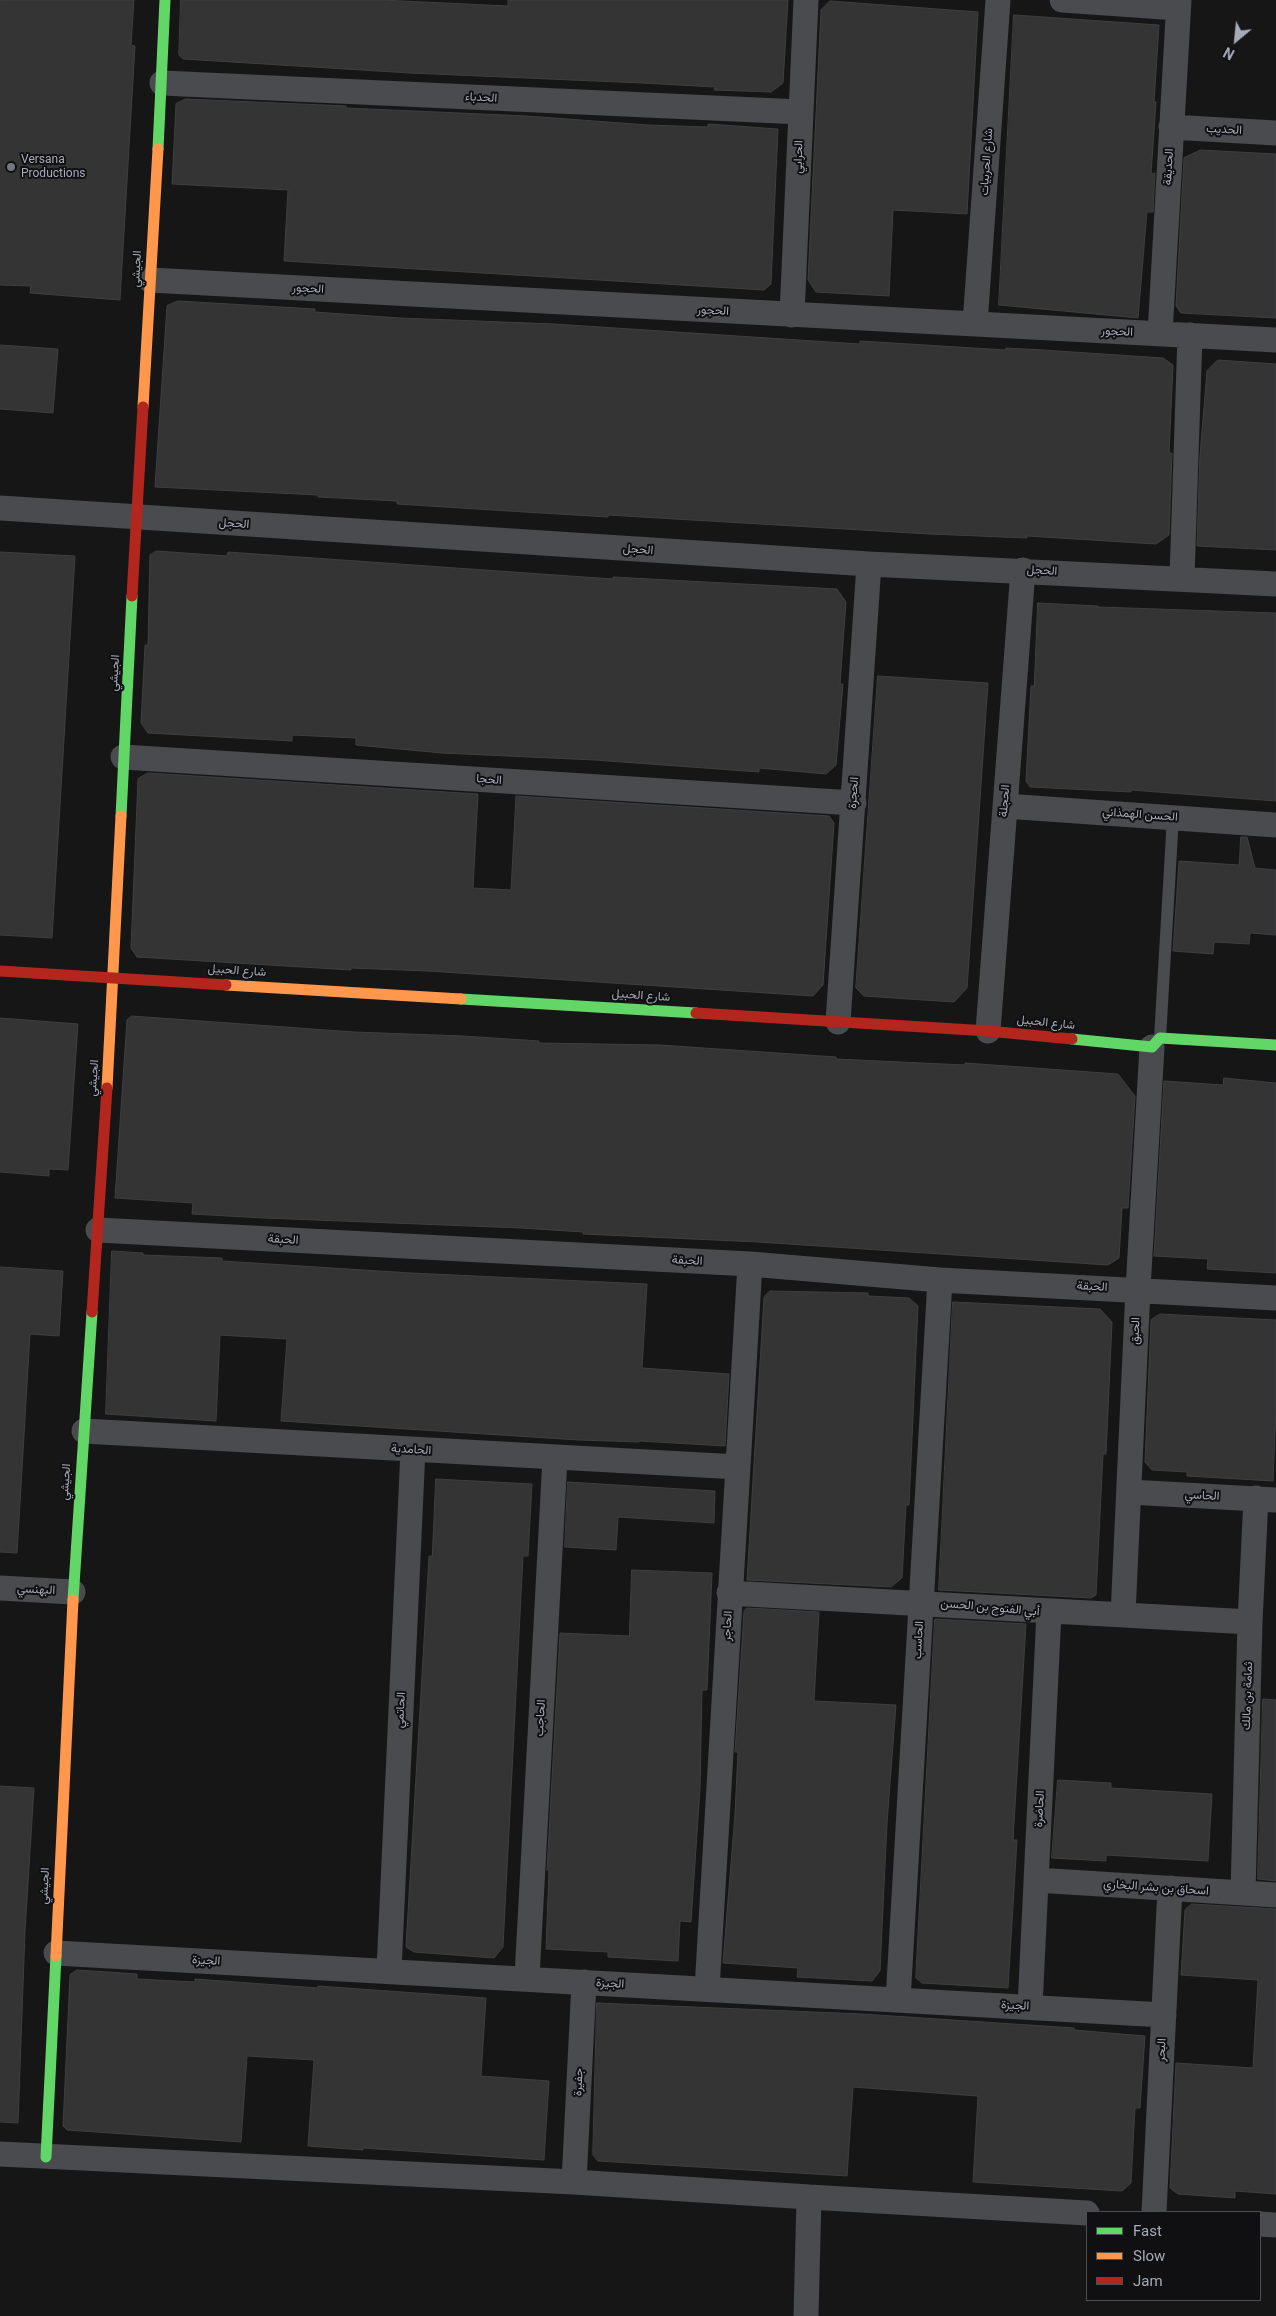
<!DOCTYPE html>
<meta charset="utf-8">
<style>
body{margin:0}
#map{position:relative;width:1276px;height:2316px;overflow:hidden;background:#161616;font-family:Roboto,sans-serif}
canvas{display:block}
.legend{position:absolute;left:1086px;top:2211px;width:175px;height:90px;box-sizing:border-box;background:#101012;border:1px solid #4c4e54;margin:0;padding:6px 9px;list-style:none;font-size:15px;color:#a6abb8}
.legend li{display:flex;align-items:center;gap:10px;height:25px}
.legend b{width:25px;border:1px solid #4c4e54}
.north{position:absolute;left:1211px;top:15px;width:50px;height:50px;-webkit-text-stroke:4px #101012;paint-order:stroke;rotate:208deg;font-size:14px;font-weight:700;line-height:20px;text-align:center;color:#a6abb8}
.north::after{content:'';display:block;margin:auto;width:18px;height:22px;background:#a6abb8;clip-path:polygon(50% 0,100% 100%,50% 72%,0 100%)}
</style>
<div id="map">
<canvas width="1276" height="2316"></canvas>
<ul class="legend">
<li><b style="height:6px;background:#63d668"></b>Fast</li>
<li><b style="height:6px;background:#ff974d"></b>Slow</li>
<li><b style="height:6px;background:#b3261e"></b>Jam</li>
</ul>
<div class="north">N</div>
</div>
<script>
const context = document.querySelector('canvas').getContext('2d');
context.lineJoin = 'round';
function fillPath(path, color) { context.fillStyle = color; context.fill(path, 'evenodd'); }
function trace(path, color, width, dash) { context.strokeStyle = color; context.lineWidth = width; context.lineCap = dash ? 'butt' : 'round'; context.setLineDash(dash || []); context.stroke(path); }
function drawText(font, color, halo, rows, align = 'center') {
  context.font = font + ' Roboto,Vazirmatn,sans-serif'; context.lineWidth = 4; context.setLineDash([]); context.textBaseline = 'middle'; context.strokeStyle = halo; context.fillStyle = color; for (const [text, x, y, turn = 0] of rows) {
    context.save(); context.translate(x, y); context.rotate((+turn || 0) * Math.PI / 180); context.textAlign = isNaN(turn) ? turn : align; if (halo) context.strokeText(text, 0, 0); context.fillText(text, 0, 0); context.restore();
  }
}
const building = new Path2D(`
 M0,0h134l-3,45 4,1 -15,254 -90,-7 1,-7 -31,-1z
 M181,0h200l127,6v-6h280l-5,83 -12,9 -57,-2 1,-3 -73,-4 -232,-10 -227,-14 -4,-4z
 M830,1l148,11 -11,202 -74,-4 -4,86 -73,-4 -8,-12 13,-270z
 M1014,15l145,10 -5,77h2l-5,72 4,-1 -2,39h-6l-9,106 -139,-13z
 M186,99l160,7v2l181,8 121,9 60,2v-3l70,5 -7,155 -7,6 -480,-29 4,-71 -116,-6 4,-80z
 M1201,150l75,4v164l-95,-5 -5,-7 8,-148z
 M178,301l137,8v3l85,6 154,6 306,20v-3l146,9v-2l37,2 120,8 10,7 -4,88h3l-3,82 -13,9 -129,-8v2l-98,-4 -321,-19v2l-67,-4 -144,-9v-3l-79,-4v-2l-163,-8 12,-181z
 M0,345l58,4 -5,64 -53,-4z
 M1218,360l58,4v186l-79,-4 3,-91 7,-84z
 M157,551l70,5 1,-4 385,27v-2l224,12 9,13 -6,82h3l-7,81 -10,9 -67,-6v4l-164,-12 -153,-7 -86,-8v-7l-64,-3v6l-144,-8 -7,-10 4,-78h3l2,-90z
 M0,552l75,4 -23,382 -52,-3z
 M1038,603l60,3v1l178,6v188l-145,-11v2l-101,-5 -4,-6 5,-95h3z
 M878,676l110,7 -21,305 -13,14 -90,-6 -8,-8z
 M148,773l330,21 -5,94 38,2 5,-94 313,20 5,7 -11,162 -10,11 -385,-25 -77,-3v2l-214,-13 -6,-9 7,-169z
 M1241,837h6l8,31 21,2v65l-26,-2 -1,11 -35,-2 -1,12 -40,-3 6,-90 60,4z
 M132,1016l222,16 109,4 76,5v2l121,2 176,12v2l129,6v-2l153,11 17,22 -7,112h-6l-3,50 -11,7 -350,-23 -175,-8v-2l-62,-4 -257,-10 -72,-4 1,-11 -78,-5 12,-178z
 M0,1018l78,6 -10,146 -19,-1v7l-49,-4z
 M1224,1078l52,5v190l-69,-4 1,-10 -54,-3 10,-175 59,4z
 M112,1251l31,2v2l79,3v3l189,12 236,11 -5,84 87,6 -4,72 -86,-5v1l-60,-2 -298,-19 6,-82 -67,-4 -4,86 -110,-7z
 M0,1267l63,4 -4,65 -29,-2 -13,219 -17,-1z
 M770,1291l98,2v3l41,2 9,8 -9,199h-3l-4,73 -11,9 -144,-7 17,-283z
 M953,1302l147,7 12,13 -6,132h-3l-7,141 -5,3 -152,-8z
 M1160,1314l116,6v88l-3,73 -86,-5v-4l-35,-2 -7,-8 6,-142z
 M436,1479l96,5 -4,72h-5l-20,391 -9,11 -80,-6 -8,-5 23,-391h3z
 M568,1482l147,9 -1,32 -96,-6 -2,33 -51,-3z
 M632,1570l80,3 -5,117h-5l-2,99 -9,133 -11,-1 -2,40 -70,-4v-5l-62,-3 3,-79h-2l13,-237 69,3z
 M747,1608l72,4 -5,89 82,4 -9,118 -7,148 -8,10 -75,-4 1,-9 -75,-5 12,-149 3,-62h-3l9,-140z
 M935,1619l91,5 -13,216h4l-9,148 -86,-5 -6,-5z
 M1263,1699l13,1v181l-18,-2z
 M1058,1780l53,3v5l101,6 -4,67 -102,-6v6l-54,-3z
 M0,1786l34,2 -9,143 -7,192 -18,-1z
 M1192,1904l84,5v285l-41,-3v7l-57,-4 -8,-6 6,-125 77,5 5,-88 -77,-5 4,-65z
 M77,1970l60,4v5l58,3v-3l123,9v-2l168,12 -5,78 68,5 -5,79 -181,-12v2l-55,-4 6,-86 -67,-4 -6,86 -174,-12 -4,-4 7,-151z
 M597,2003l265,11 212,14v2l71,6 -5,72h-5l-4,75 -9,8 -149,-9 5,-86 -125,-9 -6,89 -249,-15 -5,-6z`);
fillPath(building, '#343435');
trace(building, '#3e3f42', 1);
trace(new Path2D(`
 M1160,1038l13,-221`), '#4a4b4f', 12);
trace(new Path2D(`
 M1062,0l116,8
 M162,83l639,29
 M1171,127l105,6
 M150,280l1126,60
 M792,315l14,-315
 M975,324l23,-324
 M1160,334l19,-334
 M0,508l869,56 407,20
 M1182,578l8,-243
 M123,757l731,46
 M1005,806l271,19
 M838,1022l31,-458
 M988,1031l35,-461
 M98,1230l652,34 190,16 336,18
 M84,1431l654,36
 M1129,1492l147,8
 M0,1588l73,4
 M729,1593l521,29
 M1123,1615l15,-326 14,-242
 M1036,1880l240,15
 M1243,1893l7,-271 6,-124
 M56,1953l1108,62
 M389,1970l24,-520
 M527,1977l28,-519
 M707,1989l43,-725
 M898,2000l42,-720
 M1030,2007l19,-395
 M0,2154l574,28 235,15
 M574,2182l10,-200
 M1154,2212l16,-324
 M1260,2224l16,1
 M806,2316l3,-119 278,16`), '#4a4b4f', 25);
trace(new Path2D(`
 M158,149l7,-149
 M121,816l11,-220
 M461,999l235,14
 M1072,1039l80,8 8,-9 116,7
 M73,1600l19,-288
 M46,2157l10,-201`), '#63d668', 11);
trace(new Path2D(`
 M143,407l15,-258
 M226,985l235,14
 M107,1088l14,-272
 M56,1956l17,-356`), '#ff974d', 11);
trace(new Path2D(`
 M132,596l11,-189
 M0,971l226,14
 M696,1013l292,18 84,8
 M92,1312l15,-224`), '#b3261e', 11);
for (const [x, y, r, color] of [
 [11,167,5,"#74777f"]
]) { const dot = new Path2D(); dot.arc(x, y, r, 0, 2 * Math.PI); context.fillStyle = color; context.fill(dot); trace(dot, '#101012', 2); }
drawText('12px', '#a6abb8', '#101012', [
 ["الحدباء",481,98,3],
 ["الحديب",1224,130,3],
 ["الحرابي",799,157,-88],
 ["شارع الحربيات",987,162,-86],
 ["الحديقة",1169,167,-87],
 ["الجيشي",137,269,-87],
 ["الحجور",308,289,3],
 ["الحجور",713,311,3],
 ["الحجور",1117,332,3],
 ["الحجل",234,524,4],
 ["الحجل",638,550,4],
 ["الحجل",1042,571,3],
 ["الجيشي",115,673,-86],
 ["الحجا",489,780,4],
 ["الحجرة",854,793,-86],
 ["الحجلة",1005,801,-86],
 ["الحسن الهمذاني",1140,815,4],
 ["شارع الحبيل",237,971,4],
 ["شارع الحبيل",641,996,4],
 ["شارع الحبيل",1046,1023,6],
 ["الجيشي",94,1078,-86],
 ["الحبقة",283,1240,3],
 ["الحبقة",687,1261,3],
 ["الحبقة",1092,1287,3],
 ["الحبق",1136,1331,-88],
 ["الحامدية",411,1450,3],
 ["الجيشي",66,1482,-86],
 ["الحاسي",1202,1496,3],
 ["البهنسي",36,1590,3],
 ["أبي الفتوح بن الحسن",990,1608,5],
 ["الحاجر",728,1626,-87],
 ["الحاسب",919,1640,-87],
 ["ثمامة بن مالك",1248,1696,-88],
 ["الحاتمي",401,1710,-87],
 ["الحاجب",541,1718,-87],
 ["الحاضرة",1040,1809,-87],
 ["الجيشي",45,1886,-87],
 ["اسحاق بن بشر البخاري",1156,1888,4],
 ["الجيزة",206,1961,3],
 ["الجيزة",610,1984,3],
 ["الجيزة",1015,2006,3],
 ["البحر",1162,2050,-87],
 ["جفيرة",579,2082,-87]
]);
drawText('12px', '#a6abb8', '#101012', [
 ["Versana",21,160],
 ["Productions",21,174]
], 'left');
</script>
